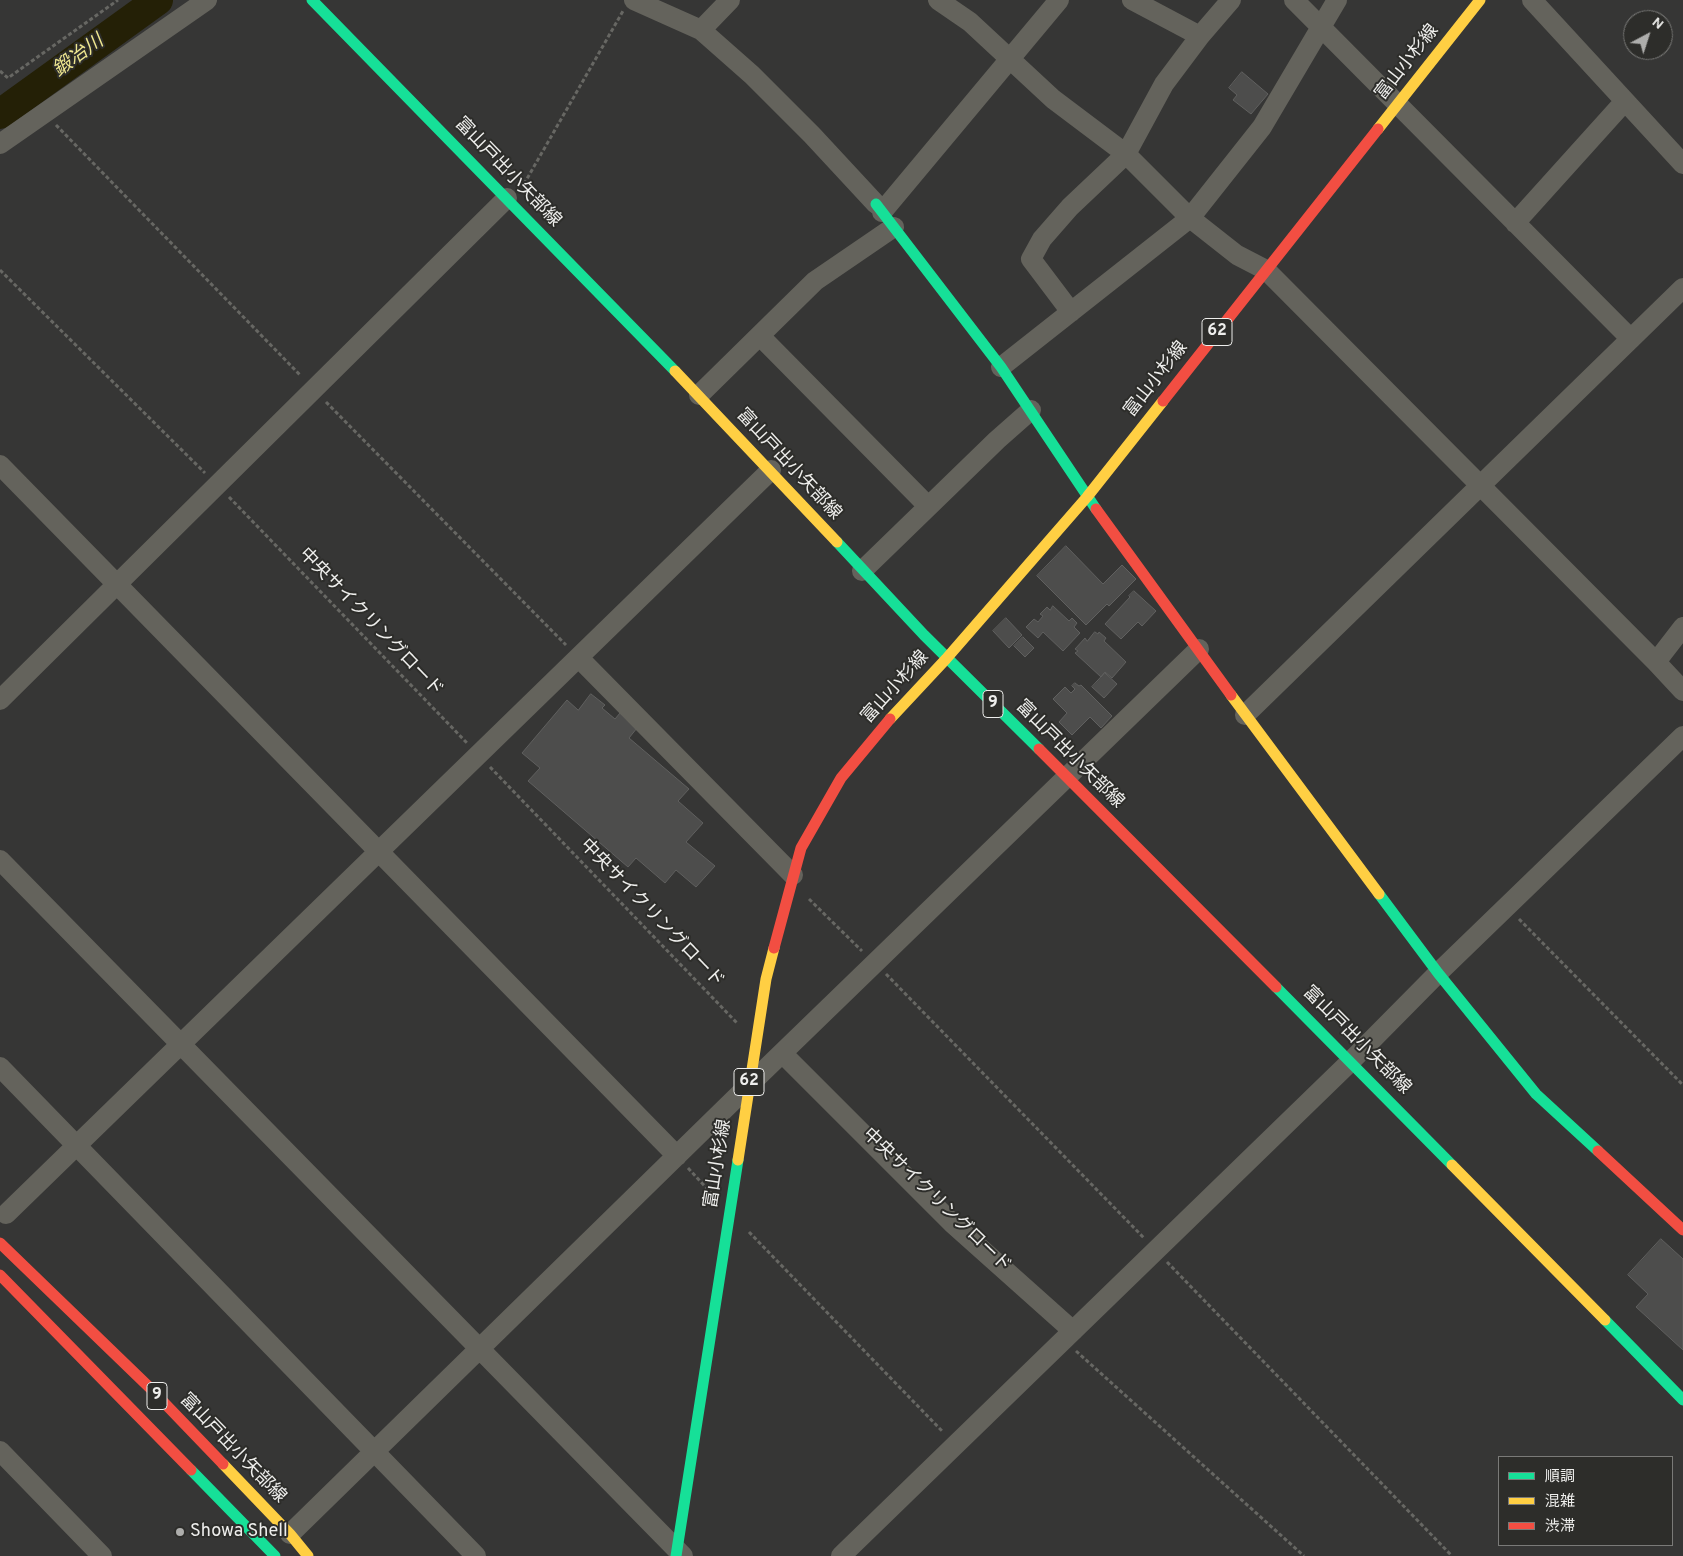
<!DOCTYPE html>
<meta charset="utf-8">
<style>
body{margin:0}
#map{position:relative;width:1683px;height:1556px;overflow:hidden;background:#363635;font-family:Overpass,"Noto Sans JP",sans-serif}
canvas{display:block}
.legend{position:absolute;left:1498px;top:1456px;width:175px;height:90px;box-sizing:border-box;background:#2d2d2a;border:1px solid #7a7a78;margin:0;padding:6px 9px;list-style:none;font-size:15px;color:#eeeeec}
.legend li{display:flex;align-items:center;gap:10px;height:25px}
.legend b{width:25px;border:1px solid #7a7a78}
.north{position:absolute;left:1623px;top:10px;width:50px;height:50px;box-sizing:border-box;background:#2d2d2a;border:1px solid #7a7a78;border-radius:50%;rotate:40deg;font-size:14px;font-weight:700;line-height:20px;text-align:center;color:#eeeeec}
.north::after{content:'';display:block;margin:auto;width:18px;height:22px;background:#aeaeac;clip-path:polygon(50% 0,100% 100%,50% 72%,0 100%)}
</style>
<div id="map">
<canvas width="1683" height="1556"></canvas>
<ul class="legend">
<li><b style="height:6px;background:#16e098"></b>順調</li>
<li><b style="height:6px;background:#ffcf43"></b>混雑</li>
<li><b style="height:6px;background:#f24e42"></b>渋滞</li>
</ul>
<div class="north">N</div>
</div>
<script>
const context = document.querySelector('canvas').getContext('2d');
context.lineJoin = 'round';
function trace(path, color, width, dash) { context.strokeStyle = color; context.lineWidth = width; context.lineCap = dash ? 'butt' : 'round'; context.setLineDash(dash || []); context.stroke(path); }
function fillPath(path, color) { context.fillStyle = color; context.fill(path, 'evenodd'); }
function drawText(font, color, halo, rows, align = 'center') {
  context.font = font + ' Overpass,"Noto Sans JP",sans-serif'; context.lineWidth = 4; context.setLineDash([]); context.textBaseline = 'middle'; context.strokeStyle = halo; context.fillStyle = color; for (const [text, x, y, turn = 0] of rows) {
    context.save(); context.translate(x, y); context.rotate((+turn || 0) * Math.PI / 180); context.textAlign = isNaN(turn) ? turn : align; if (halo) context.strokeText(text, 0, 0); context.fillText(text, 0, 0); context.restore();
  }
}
trace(new Path2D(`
 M0,114l158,-114`), '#242006', 30);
const building = new Path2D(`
 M1242,72l26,22 -17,20 -18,-14 4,-5 -8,-7z
 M1066,546l37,38 19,-19 14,14 -27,27 -2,-2 -21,21 -49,-49z
 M1134,591l22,20 -14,15 -4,-4 -17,17 -16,-15 25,-27 -1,-1z
 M1053,606l16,15 3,-3 5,5 -3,4 6,6 -17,18 -20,-19 -5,6 -12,-11 8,-8 4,3 5,-6 -3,-2 7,-7 3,3z
 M1006,618l16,17 -13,13 -16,-17z
 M1095,632l3,2 1,-2 7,6 -2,3 22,21 -14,16 -7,-6 -4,5 -26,-24 3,-2 -3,-2 10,-11 2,3z
 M1023,637l11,11 -9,9 -11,-11z
 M1105,673l12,11 -13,14 -12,-11z
 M1075,683l4,3 2,-1 31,31 -11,12 -11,-11 -18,18 -13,-13 8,-9 -14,-14 12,-12 6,6 4,-4 -3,-3z
 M591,694l14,11 -3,3 13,11 5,-6 17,15 -8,10 60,51 -11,12 25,22 -17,19 29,24 -19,21 -20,-17 -11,13 -29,-25 -8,9 -100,-86 12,-13 -18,-15 45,-53 11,10z
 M1661,1239l22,20v91l-47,-43 12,-13 -20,-19z`);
fillPath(building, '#4d4d4c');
trace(building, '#60605f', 1);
trace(new Path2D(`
 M0,71l8,7 110,-78
 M56,125l245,251
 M524,184l99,-173
 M0,270l205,203
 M326,402l240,243
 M229,497l238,246
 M490,767l247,256
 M809,899l53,52
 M1519,919l164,166
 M886,974l258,264
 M688,1168l23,25
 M749,1232l194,200
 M1167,1262l285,294
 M1076,1351l228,205`), '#676763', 3, [4, 2.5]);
trace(new Path2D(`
 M634,0l67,30 51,45 60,60 64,69
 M938,0l32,22 83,77 73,55 64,64 47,37 29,15 390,392 27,29
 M1132,0l68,36
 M1294,0l337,339
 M1532,0l151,164
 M701,30l29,-30
 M0,144l207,-144
 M882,212l177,-212
 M1515,223l110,-122
 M1071,312l-40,-53 11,-20 28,-32 56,-53 38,-70 36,-48 31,-36
 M760,336l168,170
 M1001,367l189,-149 72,-91 75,-127
 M699,395l116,-114 79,-54
 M0,465l677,691
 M862,571l135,-131 34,-30
 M579,658l214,217
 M1656,662l27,-35
 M0,700l507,-502
 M1245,715l438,-427
 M0,860l683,696
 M782,1053l170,170 121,108
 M0,1067l476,489
 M6,1214l765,-744
 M0,1451l102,105
 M290,1534l459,-449 450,-436
 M841,1556l510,-495 87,-88 245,-237`), '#64635c', 20);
trace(new Path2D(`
 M312,0l363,371
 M876,204l125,163 95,142
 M837,542l87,93 115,114
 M1379,894l59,79 98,121 62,57
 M1276,987l176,178
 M1605,1320l78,80
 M191,1470l84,86
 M676,1556l62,-396`), '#16e098', 11);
trace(new Path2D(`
 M1378,129l102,-129
 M675,371l162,171
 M1231,695l148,199
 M890,719l56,-60 141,-162 76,-96
 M738,1160l28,-181 8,-31
 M1452,1165l153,155
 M223,1464l67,70 18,22`), '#ffcf43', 11);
trace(new Path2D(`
 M1163,401l215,-272
 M1096,509l135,186
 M1039,749l237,238
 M774,948l27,-100 40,-70 49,-59
 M1598,1151l85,79
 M0,1243l149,144 74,77
 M0,1275l191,195`), '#f24e42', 11);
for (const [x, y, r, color] of [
 [180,1532,5,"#aeaeac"]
]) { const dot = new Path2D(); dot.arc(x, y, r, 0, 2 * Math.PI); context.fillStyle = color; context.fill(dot); trace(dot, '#2d2d2a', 2); }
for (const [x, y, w] of [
 [1217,332,30],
 [993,704,20],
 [749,1082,30],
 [157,1396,20]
]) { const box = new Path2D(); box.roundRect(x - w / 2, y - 13.5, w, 27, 4); context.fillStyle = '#2d2d2a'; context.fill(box); trace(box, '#eeeeec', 1); }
drawText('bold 16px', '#eeeeec', null, [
 ["62",1217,332],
 ["9",993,704],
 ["62",749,1082],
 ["9",157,1396]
]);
drawText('18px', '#eeeeec', '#2d2d2a', [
 ["富山小杉線",1408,63,-52],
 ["富山戸出小矢部線",507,173,46],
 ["富山小杉線",1157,380,-52],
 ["富山戸出小矢部線",788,465,47],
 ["中央サイクリングロード",370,623,46],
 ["富山小杉線",896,688,-48],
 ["富山戸出小矢部線",1069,755,45],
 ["中央サイクリングロード",651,914,46],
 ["富山戸出小矢部線",1356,1041,45],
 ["富山小杉線",719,1164,-81],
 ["中央サイクリングロード",936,1201,44],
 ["富山戸出小矢部線",232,1449,46]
]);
drawText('18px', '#eeeeec', '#2d2d2a', [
 ["Showa Shell",190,1532]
], 'left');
drawText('italic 19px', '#f0e890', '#2d2d2a', [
 ["鍛冶川",79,57,-36]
]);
</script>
